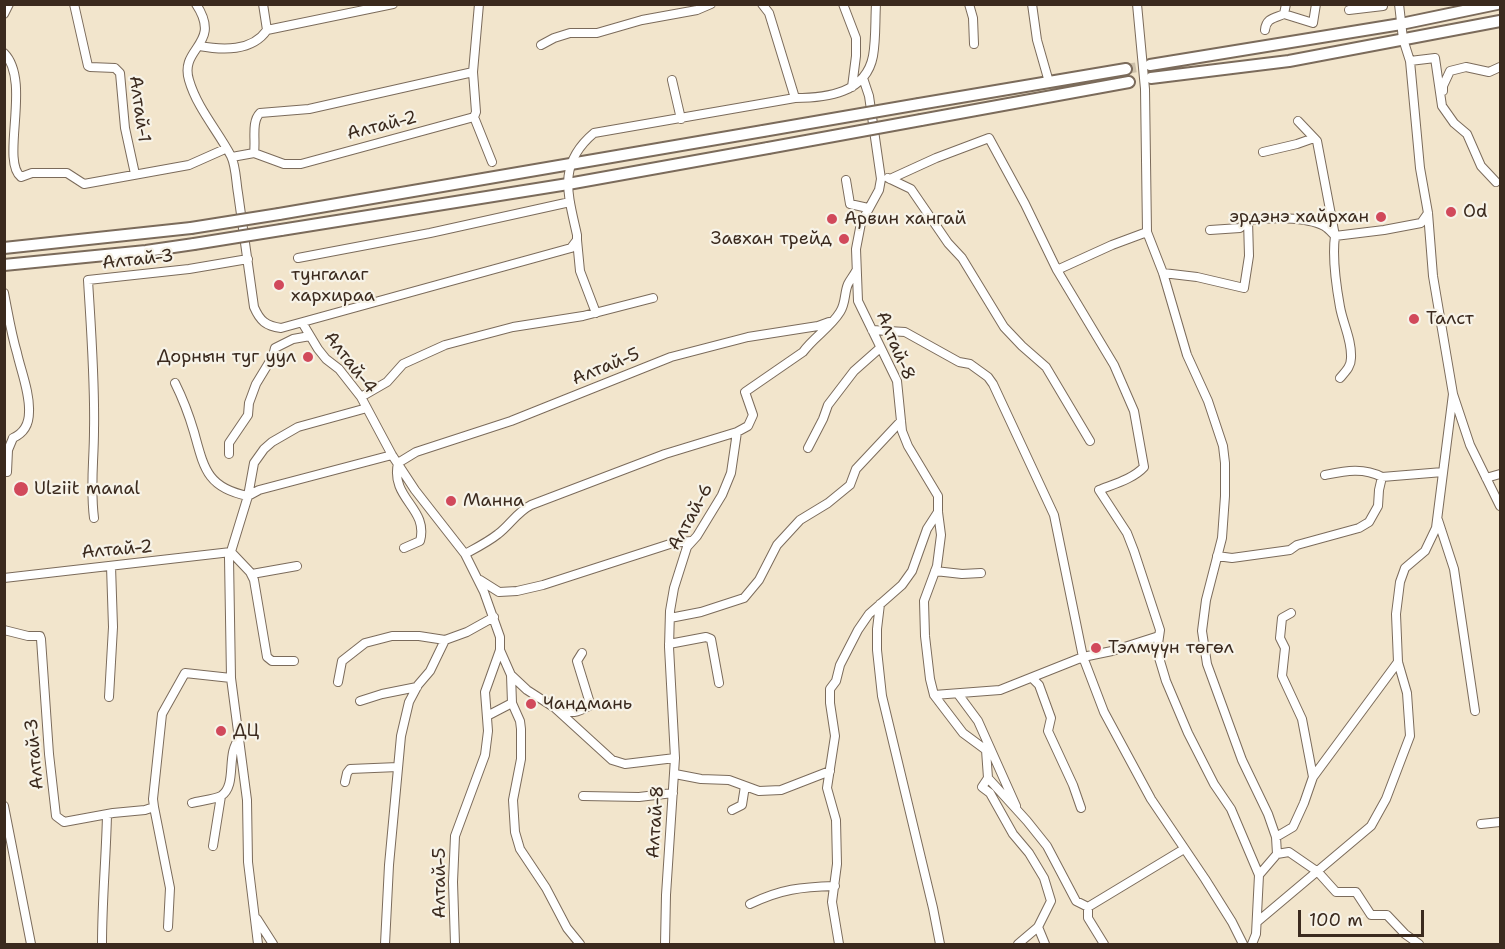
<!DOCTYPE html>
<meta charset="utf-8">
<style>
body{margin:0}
#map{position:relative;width:1505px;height:949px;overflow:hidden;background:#f2e5cc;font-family:"Shantell Sans",sans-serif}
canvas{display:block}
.frame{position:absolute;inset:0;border:6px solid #3b2a1e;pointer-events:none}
.scale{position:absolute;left:1298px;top:910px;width:126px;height:27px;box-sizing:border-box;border:3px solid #3b2a1e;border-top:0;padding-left:8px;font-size:18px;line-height:21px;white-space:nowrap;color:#3b2a1e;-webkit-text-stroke:4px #f7f3e8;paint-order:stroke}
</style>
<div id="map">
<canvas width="1505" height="949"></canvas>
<div class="frame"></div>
<div class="scale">100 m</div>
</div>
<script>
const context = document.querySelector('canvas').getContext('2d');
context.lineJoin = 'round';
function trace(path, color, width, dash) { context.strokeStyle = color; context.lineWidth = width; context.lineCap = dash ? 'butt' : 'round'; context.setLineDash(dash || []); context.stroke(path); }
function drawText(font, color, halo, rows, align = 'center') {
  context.font = font + ' "Shantell Sans",sans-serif'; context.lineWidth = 4.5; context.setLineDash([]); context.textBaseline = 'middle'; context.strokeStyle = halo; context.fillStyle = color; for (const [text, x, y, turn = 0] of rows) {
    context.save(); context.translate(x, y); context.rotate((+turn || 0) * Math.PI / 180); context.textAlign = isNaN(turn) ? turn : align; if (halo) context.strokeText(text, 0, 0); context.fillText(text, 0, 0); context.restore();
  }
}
trace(new Path2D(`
 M1126,69l24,-4`), '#cdc0a9', 10, [10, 5]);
const minor = new Path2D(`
 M74,4l14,62 2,1 25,1 5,5 5,55 10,46
 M196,4c27,41 -17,43 -7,76 8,28 29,51 42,76 5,10 5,26 7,37 5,38 11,76 16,114 6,14 12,19 27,21l290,-80 6,-8v-5c-9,-41 -20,-71 17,-102l201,-35c32,0 71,-5 78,-42 3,-17 2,-35 3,-52
 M762,4l7,9 26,85
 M843,4l13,34v18l-4,31
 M969,4l4,14 1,26
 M1032,4l5,36 12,42
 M1137,4l8,85 2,143 16,41 24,82 21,46 15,45 2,17v33l-3,42 -16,62 -4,31 5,33 35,96 26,54 8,23 1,17 -18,21 -3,59 -4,10
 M1399,4l4,35 7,22 10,107 8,45 5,63 20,118 17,51 30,61
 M1349,10l34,-4v-2
 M4,14l5,-10
 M1284,14l29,9 3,-19
 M267,30l126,-26
 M1265,30c1,-12 10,-12 19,-16l2,-10
 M541,45l13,-7 16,-5h27l45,-13 55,-10 14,-6
 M199,46c23,4 53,6 68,-16l-4,-26
 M4,53c28,28 -4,107 17,124l11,-4h35l17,11 105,-19 36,-16
 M1410,61l25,-3 7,48 12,17 13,11 14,32 15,16
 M863,78l6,18 12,83 -2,11 -18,33 -5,26 2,52 39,80 5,50 6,15 30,50v16l3,23 -4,31 -13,35 1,35 5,43 4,16 29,38 23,17 2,28 39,43 20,25 29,55 12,6v11l16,26
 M672,80l9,39
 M1443,91v-5l7,-15 16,-4 23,5 11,-5
 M474,117l2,-5 -3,-40 6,-68
 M474,117l18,45
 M1298,121l19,20 18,95c-3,22 1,49 5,71 3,17 12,33 11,51 0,9 -6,14 -11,20
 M1263,152l34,-8 17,-6
 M254,153l30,11h17l173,-47
 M232,157l22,-4c2,-13 -3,-31 6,-40l49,-4 164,-37
 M888,178l23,11 37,54 14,15 42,69 18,19 24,21 44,74
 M890,179l46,-21 53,-20 36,66 32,66 57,95 20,46 10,56c-11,12 -30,17 -45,23l28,43 7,18 26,79 -3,21 9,30 22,52 26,51 17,25 28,66
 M846,180l4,24 18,4
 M1210,230l30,-2 8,-8
 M577,240l3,31 16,42
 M298,258l132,-25 140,-31
 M1057,270l55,-25 35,-13
 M1163,273l34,4 47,11 5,-32 -1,-36c20,-2 58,-4 76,6 4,2 8,7 11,10l49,-6 37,-7 7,-10
 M4,293c4,20 7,40 13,60 4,18 13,40 12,59 0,12 -5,21 -16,26
 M303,324l15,25 8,10 13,10 22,28 31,58 23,35 50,64 19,38 16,45v13l-15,42 3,39 -3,24 -30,81 -2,46 2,62
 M872,330l33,2 54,30 11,2 18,13 5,7 61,131 29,142 21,55 47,87 54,80 27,43 11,22
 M175,383c8,16 14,32 19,49 10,36 13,56 54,64
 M361,397l26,-15 16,-18 42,-19 68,-18 70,-11 70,-18
 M808,448l15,-29 5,-14 26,-34 26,-23
 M229,454v-11l19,-28 1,-12 7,-19 17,-28 2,-8 18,-9 17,-3
 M7,472l1,-22 5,-12
 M1325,475c20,-4 38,-8 57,2
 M1486,478l14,-4
 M248,496l11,-6 133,-35
 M94,518c-4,-32 0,-57 0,-88 1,-50 -3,-100 -6,-150l101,-11 59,-10
 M1438,520l16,49 21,142
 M404,548l16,-7c9,-33 -30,-42 -22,-78l18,-11 95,-31 160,-64 77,-20 70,-11 11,-4
 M231,552l19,20 4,8 13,77 5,4h22
 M465,554c11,-6 23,-12 33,-20 12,-9 19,-22 33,-29l134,-51 72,-22
 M1217,556l15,2 58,-8 7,-5 62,-17 10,-6 9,-16 1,-16 3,-13 61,-5
 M935,571l27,3 19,-1
 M252,574l45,-8
 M4,578l227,-26
 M480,580l19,12 18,-1 26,-6 130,-42 18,-2
 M880,604l-3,25v21l5,46 51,212 7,36
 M1291,613l-9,5 -2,20 5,10 -3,28 20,43 11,58
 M670,618l31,-6 43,-14 15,-18 18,-35 23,-25 28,-17 22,-18 6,-16 45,-48
 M4,630l24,6h12l1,3 8,115 7,62 8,6 49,-9 32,-3 9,-3 -1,-8 9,-85 23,-41 46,5
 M669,644l37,-7 5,2 8,44
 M500,650l11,25 16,15 28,18 57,52 13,4 50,-6
 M511,675l1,28 8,18 1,8v30l-8,41 2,32 5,17 26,39 21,40 13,16
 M1032,678l7,7 12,33 -3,13 25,54 8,23
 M338,682l4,-21 23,-18 27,-7h27l26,4
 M958,694l20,27 38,85
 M934,695l66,-5 83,-33 29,-6 47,-15
 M109,697l4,-70 -2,-61
 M360,701l22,-7 35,-7
 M559,709c13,5 18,4 30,-3v-6l-12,-39 5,-8
 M487,716l25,-13
 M675,774l26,5 28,1 30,11 22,-1 49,-19
 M988,778l-6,9 8,6 23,41 16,19 15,25 7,23 -13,26 -20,17
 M345,782l2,-9 3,-4 48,-2
 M583,796l56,1 34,-4
 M192,803c7,-2 24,-4 29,-7 17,-11 4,-43 19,-58
 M4,806l27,138
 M154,807l16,81 -2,39
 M732,810l10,-5 3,-19
 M1481,824l19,-2
 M1276,837l17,-10 11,-24 9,-26 85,-115
 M213,846l8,-50
 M1277,854l12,-2 29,20 18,20h20l15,23h16l18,19 14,10
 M750,904c31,-15 51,-17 85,-18
 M1088,907l96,-58
 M257,919l16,25
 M1257,922l114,-96 15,-27 24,-63 -3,-43 -9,-31 -2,-48 4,-32 5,-14 20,-17 11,-23 17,-134
 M1038,927l7,17
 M102,944c0,-43 4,-86 5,-129
 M258,944l-10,-82 -1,-62 -16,-122 -2,-120 19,-62 6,-33 10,-14 8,-7 26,-15 69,-19
 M385,944l4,-79 12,-129 8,-34 9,-17 12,-14 15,-31 22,-8 27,-15
 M665,944l1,-49 9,-137 -6,-111 1,-36 4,-23 13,-41 10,-11 25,-41 9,-22 6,-41 11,-6 5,-11 -8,-23 58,-40c11,-15 28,-25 37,-40 6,-9 4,-19 8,-28 2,-4 6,-9 8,-13
 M839,944l-7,-42 5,-38 -1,-44 -9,-32 8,-52 -5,-33v-14l6,-8 4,-16 18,-35 11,-16 33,-29 10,-14 15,-42 11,-17`);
const secondary = new Path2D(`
 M1150,65l251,-41 96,-20
 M1151,78l138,-17 211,-40
 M919,104l207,-35
 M921,120l208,-38
 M279,214l484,-83
 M281,230l287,-46 200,-36
 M4,248l187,-20
 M4,265l142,-14 48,-7`);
trace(minor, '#7b6b5b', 10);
trace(secondary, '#7b6b5b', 14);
trace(minor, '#fff', 8);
trace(secondary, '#fff', 10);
const secondaryBridge = new Path2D(`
 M763,131l156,-27
 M768,148l153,-28
 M191,228l88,-14
 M194,244l87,-14`);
trace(secondaryBridge, '#7b6b5b', 14, []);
trace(secondaryBridge, '#fff', 10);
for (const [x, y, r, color] of [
 [1451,212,6,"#d1495b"],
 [1381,217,6,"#d1495b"],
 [832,219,6,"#d1495b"],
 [844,239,6,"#d1495b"],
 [279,285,6,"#d1495b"],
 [1414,319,6,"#d1495b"],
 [308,357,6,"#d1495b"],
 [21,489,8,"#d1495b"],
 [451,501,6,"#d1495b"],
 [1096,648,6,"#d1495b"],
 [531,704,6,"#d1495b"],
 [221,731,6,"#d1495b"]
]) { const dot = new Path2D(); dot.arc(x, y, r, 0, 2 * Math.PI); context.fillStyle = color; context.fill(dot); trace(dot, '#f7f3e8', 2); }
drawText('18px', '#3b2a1e', '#f7f3e8', [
 ["Алтай-1",139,109,82],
 ["Алтай-2",382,126,-14],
 ["Алтай-3",138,260,-6],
 ["Алтай-8",895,346,67],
 ["Алтай-4",350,363,52],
 ["Алтай-5",606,367,-22],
 ["Алтай-6",691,517,-61],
 ["Алтай-2",117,550,-5],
 ["Алтай-3",35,754,-95],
 ["Алтай-8",656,822,-86],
 ["Алтай-5",440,883,-90]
]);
drawText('18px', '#3b2a1e', '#f7f3e8', [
 ["Od",1463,212],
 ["эрдэнэ хайрхан",1369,217,"right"],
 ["Арвин хангай",844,219],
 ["Завхан трейд",832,239,"right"],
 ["тунгалаг",291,275],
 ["хархираа",291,296],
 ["Талст",1426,319],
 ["Дорнын туг уул",296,357,"right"],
 ["Ulziit manal",34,489],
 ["Манна",463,501],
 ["Тэлмүүн төгөл",1108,648],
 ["Чандмань",543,704],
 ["ДЦ",233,731]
], 'left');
</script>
